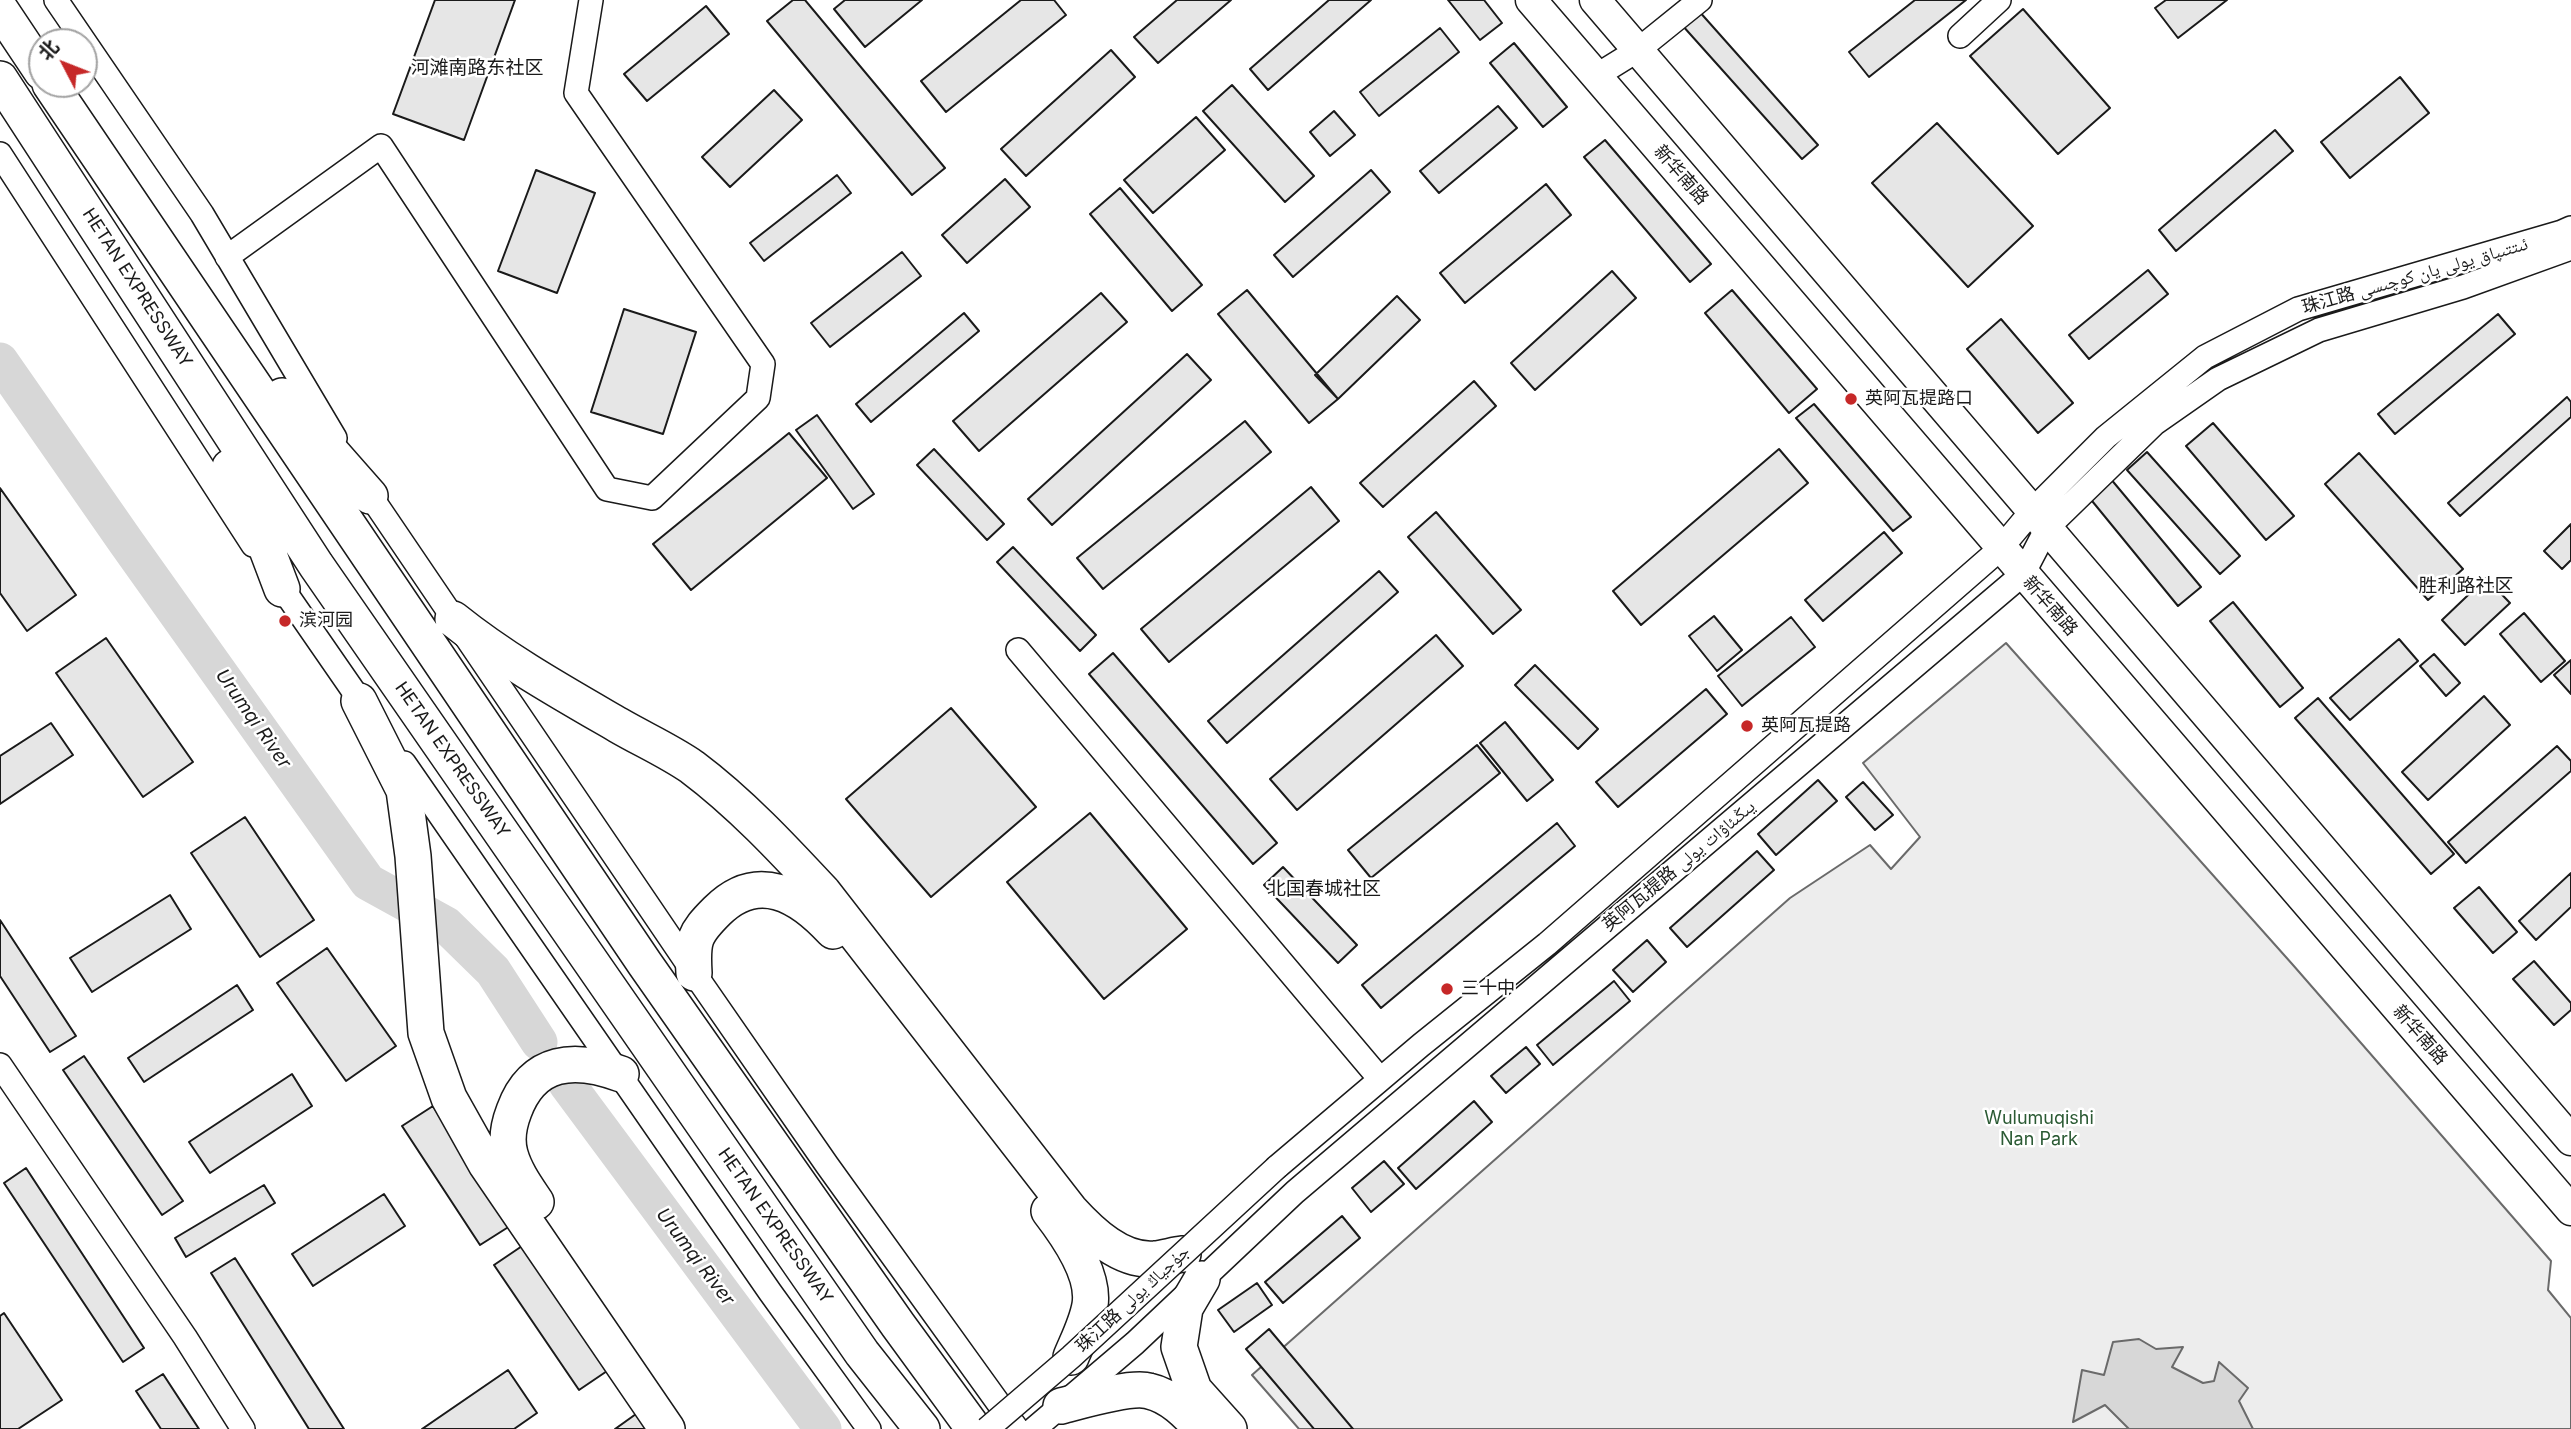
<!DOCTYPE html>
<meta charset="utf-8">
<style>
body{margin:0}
#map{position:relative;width:2571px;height:1429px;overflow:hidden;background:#fff;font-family:Inter,"Noto Sans SC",sans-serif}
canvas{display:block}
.north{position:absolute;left:28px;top:28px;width:70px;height:70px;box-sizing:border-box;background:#fff;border:2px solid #a3a3a3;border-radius:50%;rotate:312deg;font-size:19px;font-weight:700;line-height:28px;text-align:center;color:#1a1a1a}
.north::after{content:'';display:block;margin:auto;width:24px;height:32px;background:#c62828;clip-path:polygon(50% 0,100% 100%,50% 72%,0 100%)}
</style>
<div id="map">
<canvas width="2571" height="1429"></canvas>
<div class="north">北</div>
</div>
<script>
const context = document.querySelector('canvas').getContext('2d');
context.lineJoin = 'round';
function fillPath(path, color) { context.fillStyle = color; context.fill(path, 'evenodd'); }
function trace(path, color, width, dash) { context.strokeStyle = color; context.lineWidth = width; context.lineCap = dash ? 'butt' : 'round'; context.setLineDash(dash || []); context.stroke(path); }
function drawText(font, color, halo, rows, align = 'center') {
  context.font = font + ' Inter,"Noto Naskh Arabic","Noto Sans SC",sans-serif'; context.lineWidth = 5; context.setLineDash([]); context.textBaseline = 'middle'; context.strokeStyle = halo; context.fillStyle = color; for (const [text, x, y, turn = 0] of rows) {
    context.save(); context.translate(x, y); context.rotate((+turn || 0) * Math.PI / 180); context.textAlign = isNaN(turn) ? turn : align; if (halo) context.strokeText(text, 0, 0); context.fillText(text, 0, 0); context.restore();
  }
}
const built = new Path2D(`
 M2006,643l287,322 258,296 -3,29 23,28v111h-1272l-47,-54 538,-477 80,-53 21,24 29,-32 -57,-74z`);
fillPath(built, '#ededed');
trace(built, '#6a6a6a', 2);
const water = new Path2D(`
 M2139,1339l17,10 27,-2 -11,20 31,16 11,-2 5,-19 29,26 -9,13 14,28h-124l-24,-24 -32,17 9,-52 22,5 9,-33z`);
fillPath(water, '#d7d7d7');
trace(water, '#6a6a6a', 2);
trace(new Path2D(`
 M0,361l126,181 242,340 78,43 47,46 46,71
 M567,1084l256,345`), '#d7d7d7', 37);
const building = new Path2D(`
 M435,0h80l-51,140 -71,-26z
 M793,0h12l140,168 -33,27 -145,-174z
 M845,0h77l-57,47 -31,-38z
 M1021,0h33l12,15 -120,97 -25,-31z
 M1177,0h54l-73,63 -24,-26z
 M1329,0h42l-103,90 -18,-21z
 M1448,0h36l18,23 -22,17z
 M1915,0h51l-97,77 -20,-25z
 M2166,0h61l-49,38 -23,-30z
 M706,6l23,28 -82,67 -23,-27z
 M2023,9l87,99 -52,46 -88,-98z
 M1698,10l120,135 -16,14 -120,-134z
 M1440,28l19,24 -80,64 -19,-24z
 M1514,43l53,64 -24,20 -53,-64z
 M1111,50l24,27 -109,99 -25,-27z
 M2400,77l29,36 -79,65 -29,-36z
 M1232,85l82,91 -29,26 -82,-91z
 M774,90l28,30 -72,67 -28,-30z
 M1498,106l19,22 -78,65 -19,-22z
 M1334,111l21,24 -25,21 -20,-24z
 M1196,117l29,33 -72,63 -29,-33z
 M1937,123l96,103 -65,61 -96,-104z
 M2275,130l18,21 -117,100 -17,-21z
 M1605,140l106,124 -21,18 -106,-125z
 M536,170l59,23 -38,100 -59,-22z
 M1371,170l19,22 -97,85 -19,-22z
 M837,175l14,18 -87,68 -14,-18z
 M1005,179l25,28 -63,56 -25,-28z
 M1546,184l25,31 -106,88 -25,-30z
 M1120,188l82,97 -30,26 -82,-97z
 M902,252l19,24 -91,71 -19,-24z
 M2148,270l20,24 -79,65 -20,-24z
 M1612,271l24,27 -101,92 -24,-27z
 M1247,290l91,109 -29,24 -91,-109z
 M1732,290l85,99 -28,24 -84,-100z
 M1101,293l26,29 -148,129 -26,-30z
 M1397,296l23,24 -82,79 -23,-24z
 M624,309l72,23 -33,102 -72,-22z
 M964,313l15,18 -108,91 -15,-18z
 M2498,314l17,20 -120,100 -17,-20z
 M2001,319l72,84 -35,30 -71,-84z
 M1187,354l24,26 -159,145 -24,-26z
 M1474,381l22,25 -113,101 -23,-24z
 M2567,397l4,5v15l-111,99 -12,-13z
 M1814,404l97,113 -18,14 -97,-113z
 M817,415l57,79 -21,15 -57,-79z
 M1245,421l26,31 -168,137 -26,-31z
 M2213,423l81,93 -28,24 -80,-94z
 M789,433l38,45 -136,112 -38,-46z
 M934,449l70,75 -17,16 -70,-75z
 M1779,449l29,34 -167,142 -28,-34z
 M2147,452l93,104 -20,18 -93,-104z
 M2359,453l104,116 -35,31 -103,-116z
 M2110,478l91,109 -23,19 -90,-110z
 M1311,487l28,34 -170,141 -28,-33z
 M0,488l76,107 -49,36 -27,-38z
 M1436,512l85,98 -28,24 -85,-97z
 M2571,524v36l-9,9 -18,-18z
 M1884,532l18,21 -79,68 -18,-21z
 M1013,547l83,88 -16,16 -83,-89z
 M1379,571l19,21 -171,151 -19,-22z
 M2486,578l24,25 -45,42 -23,-25z
 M2233,602l70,86 -23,19 -70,-86z
 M2524,613l41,48 -24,21 -41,-48z
 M1714,616l28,34 -25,21 -28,-35z
 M1791,617l24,30 -73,59 -24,-30z
 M1436,635l27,31 -166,144 -27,-31z
 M106,638l87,124 -50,35 -87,-124z
 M2399,639l19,22 -68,59 -20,-22z
 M1113,653l164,190 -24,21 -164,-190z
 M2434,654l26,29 -14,13 -26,-30z
 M2571,660v34l-17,-19z
 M1535,665l63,64 -20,20 -63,-64z
 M1706,689l21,25 -109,93 -22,-25z
 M2484,696l26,29 -82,75 -26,-28z
 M2318,698l136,156 -23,20 -136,-156z
 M951,708l85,99 -105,90 -85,-98z
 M1505,722l48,58 -26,21 -47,-58z
 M51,723l22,32 -73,49v-48z
 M1477,745l23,28 -129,105 -23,-28z
 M2557,746l14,15v10l-105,92 -18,-21z
 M1818,780l19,21 -61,54 -18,-21z
 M1863,782l30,33 -18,15 -29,-33z
 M1090,813l97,116 -83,70 -97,-117z
 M245,817l69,103 -54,37 -69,-104z
 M1557,823l18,23 -194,162 -19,-23z
 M1757,851l17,19 -87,77 -17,-19z
 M1283,867l74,78 -19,18 -74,-78z
 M2571,873v34l-35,33 -17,-19z
 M2479,887l38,45 -24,21 -39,-45z
 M170,895l21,34 -99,63 -22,-34z
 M0,920l76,116 -26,16 -50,-76z
 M1647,940l19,22 -33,30 -20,-22z
 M327,948l69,98 -50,35 -69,-98z
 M2534,961l37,42v7l-17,15 -41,-46z
 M1614,981l16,20 -77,64 -16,-20z
 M237,985l16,25 -109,72 -16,-24z
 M1526,1047l14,17 -34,29 -15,-17z
 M84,1056l99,145 -21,14 -99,-145z
 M292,1074l20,32 -102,67 -21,-31z
 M1474,1101l18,21 -76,67 -18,-21z
 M433,1106l77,120 -30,19 -78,-119z
 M1384,1161l20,23 -33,28 -19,-24z
 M26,1168l118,180 -21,14 -119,-179z
 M264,1185l11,18 -89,54 -11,-19z
 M384,1194l21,32 -92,60 -21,-32z
 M1342,1216l18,22 -77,65 -18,-21z
 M528,1242l85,125 -34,23 -85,-125z
 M235,1258l109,171h-35l-98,-156z
 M1257,1283l15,22 -38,27 -16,-22z
 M4,1313l58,87 -44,29h-18v-113z
 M1269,1329l84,100h-39l-68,-80z
 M508,1370l29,43 -23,16h-92z
 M163,1374l36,55h-38l-25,-38z
 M636,1414l11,15h-32z`);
fillPath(building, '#e6e6e6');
trace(building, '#1a1a1a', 2);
const minor = new Path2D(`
 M56,0l146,214 133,224
 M1960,36l39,-36
 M1596,76l42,-26 62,-50
 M0,154l253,391
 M227,257l154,-111 226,343 45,9 106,-100 5,-34 -187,-271 15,-93
 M363,485l331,488 133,192 190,264
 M276,579l92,133
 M1018,650l362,429
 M404,763l366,529 99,137
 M0,1065l185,272 58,92
 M1277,1167l144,-122 126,-101 454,-396 31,-37 74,-74 99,-80 93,-48 264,-77 9,-4
 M1034,1429l101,-86 160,-151 728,-618 24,-46 108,-105 63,-44 101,-49 144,-43 108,-39`);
const major = new Path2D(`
 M1531,0l1040,1210
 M1595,0l976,1140`);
const highway = new Path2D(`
 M0,9l42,63
 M0,79l316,486 546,788 60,76
 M50,84l595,880 253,361 76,104
 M282,396l88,100
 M230,467l21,40 31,82
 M453,619c51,41 108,73 165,106 24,14 51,26 74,42 48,36 90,81 131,125l247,318c21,23 51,52 85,49 9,-1 19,-4 28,-5
 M359,701l45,89 9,66 13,177 23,65 37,66 181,265
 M694,973c-2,-33 0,-39 23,-62 41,-41 83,-16 116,20
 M536,1202c-10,-15 -21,-30 -26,-48 -4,-14 -1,-30 4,-43 19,-52 61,-54 107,-37
 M1049,1211c17,22 46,63 41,94 -3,18 -12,35 -19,52
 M1202,1279l-17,29 -6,39 15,43 35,39
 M1061,1406c20,-5 70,-20 88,-15 22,5 38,22 53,38`);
trace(minor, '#1a1a1a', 26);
trace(major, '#1a1a1a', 33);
trace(highway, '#1a1a1a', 38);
trace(minor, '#fff', 23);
trace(major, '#fff', 30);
trace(highway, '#fff', 35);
const minorBridge = new Path2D(`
 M987,1429l84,-72 206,-190`);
trace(minorBridge, '#1a1a1a', 26, []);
trace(minorBridge, '#fff', 23);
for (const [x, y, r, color] of [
 [1851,399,7,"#c62828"],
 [285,621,7,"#c62828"],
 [1747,726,7,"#c62828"],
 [1447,989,7,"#c62828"]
]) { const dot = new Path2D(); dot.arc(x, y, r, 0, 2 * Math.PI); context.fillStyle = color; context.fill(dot); trace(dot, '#fff', 2.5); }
drawText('18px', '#1a1a1a', '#fff', [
 ["新华南路",1681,175,49],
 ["珠江路 ئىتتىپاق يولى يان كوچىسى",2415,276,-16],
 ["HETAN EXPRESSWAY",137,288,57],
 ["新华南路",2050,606,49],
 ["HETAN EXPRESSWAY",452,760,55],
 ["英阿瓦提路 يىڭىئاۋات يولى",1679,866,-40],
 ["新华南路",2420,1035,49],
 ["HETAN EXPRESSWAY",775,1226,55],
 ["珠江路 جۇجياڭ يولى",1133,1299,-43]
]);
drawText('18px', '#1a1a1a', '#fff', [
 ["英阿瓦提路口",1865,399],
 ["滨河园",299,621],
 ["英阿瓦提路",1761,726],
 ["三十中",1461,989]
], 'left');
drawText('18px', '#2b5a34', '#fff', [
 ["Wulumuqishi",2039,1119],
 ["Nan Park",2039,1140]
]);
drawText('19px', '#1a1a1a', '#fff', [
 ["河滩南路东社区",477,68],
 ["胜利路社区",2466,586],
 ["北国春城社区",1324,889]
]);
drawText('italic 19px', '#1a1a1a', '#fff', [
 ["Urumqi River",253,719,55],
 ["Urumqi River",695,1257,53]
]);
</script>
